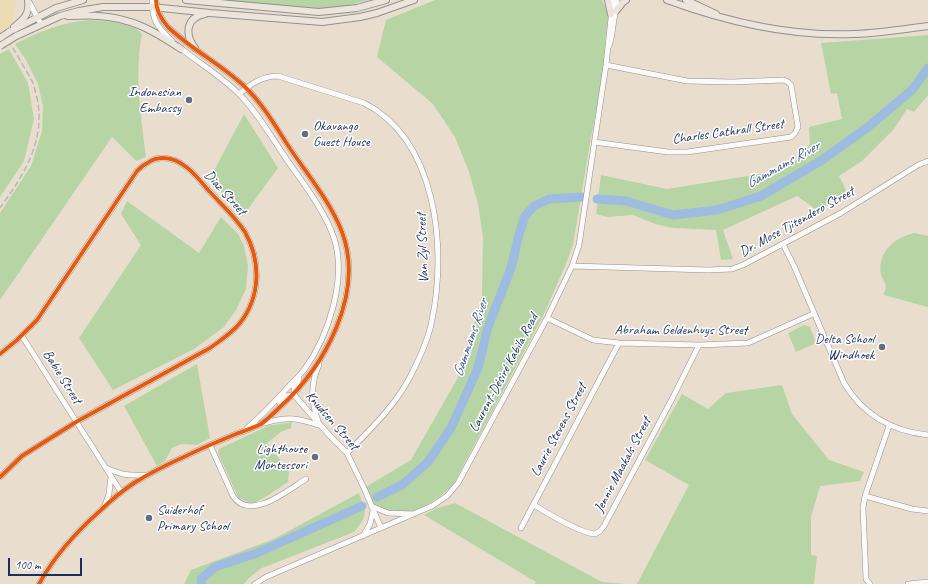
<!DOCTYPE html>
<meta charset="utf-8">
<style>
body{margin:0}
#map{position:relative;width:928px;height:584px;overflow:hidden;background:#e9dece;font-family:Caveat,sans-serif}
canvas{display:block}
.scale{position:absolute;left:8px;top:558px;width:74px;height:18px;box-sizing:border-box;border:2px solid #1b2f5e;border-top:0;padding-left:5px;font-size:12px;line-height:14px;white-space:nowrap;color:#1b2f5e;-webkit-text-stroke:3px #fff;paint-order:stroke}
</style>
<div id="map">
<canvas width="928" height="584"></canvas>
<div class="scale">100 m</div>
</div>
<script>
const context = document.querySelector('canvas').getContext('2d');
context.lineJoin = 'round';
function fillPath(path, color) { context.fillStyle = color; context.fill(path, 'evenodd'); }
function trace(path, color, width, dash) { context.strokeStyle = color; context.lineWidth = width; context.lineCap = dash ? 'butt' : 'round'; context.setLineDash(dash || []); context.stroke(path); }
function drawText(font, color, halo, rows, align = 'center') {
  context.font = font + ' Caveat,sans-serif'; context.lineWidth = 3; context.setLineDash([]); context.textBaseline = 'middle'; context.strokeStyle = halo; context.fillStyle = color; for (const [text, x, y, turn = 0] of rows) {
    context.save(); context.translate(x, y); context.rotate((+turn || 0) * Math.PI / 180); context.textAlign = isNaN(turn) ? turn : align; if (halo) context.strokeText(text, 0, 0); context.fillText(text, 0, 0); context.restore();
  }
}
fillPath(new Path2D(`
 M225,0h144l-23,6 -21,2h-22z
 M435,0h167l7,14 -4,26 3,9 -18,94 -17,102 -7,19 -23,52 -89,167c-11,14 -38,31 -56,31 -7,0 -20,-6 -27,-8l-7,-18 47,-28 50,-88 21,-77 1,-58 -5,-33 -9,-32 -14,-35 -22,-33 -56,-47 9,-37z
 M91,20c14,1 41,2 51,14 -8,41 -1,82 4,123l-10,4 -24,-24 -112,163v-87l31,-47 11,-35 1,-24 -5,-23 -12,-24 -11,-16c26,-13 47,-22 76,-24z
 M928,35v60l-14,17 -7,-3 -13,20 -32,32 -23,15 7,14 -2,4 -16,8 -7,11 -24,-17 -74,34 10,29 -12,1 -5,-30 -43,-2 -18,-4 -22,-9 -26,2 -11,-3 5,-39 66,14 112,-18c16,-8 20,-13 31,-27l-1,-17 33,-8 -5,-26 -6,1 -10,-51z
 M9,49l19,34 6,36 -10,42 -24,36v-143z
 M244,114l34,54 -35,48 -34,-36z
 M127,201l72,52 22,-36 17,17 6,12 4,20 -2,23 -10,21 -12,17 -30,22 -81,41 -34,-52 62,-93 -20,-31z
 M914,233l14,3v71l-44,-12c0,-2 2,-7 2,-9 -1,-4 -4,-7 -5,-11 -4,-23 13,-37 33,-42z
 M804,325l6,2 6,16 -20,9 -8,-19z
 M197,364l13,74 -13,7 -16,-1 -9,4 -7,13 -8,5 -33,-60z
 M782,385l10,29 37,46 35,12 -4,9 -40,5 -9,31v38l6,1 -3,28h-177l52,-99 -44,-25 37,-66 26,15 18,-16z
 M292,422l-1,6 -10,4 -14,11 22,28 -1,11 -21,14 -13,7 -9,-2 -7,-4 -20,-44 1,-4 49,-23z
 M359,493c7,19 10,22 -5,39l-92,36 -12,9 -6,7h-60l7,-14 83,-31z
 M455,503l147,79 25,2h-92l1,-2 -112,-67 13,-7z`), '#b7d4a4');
fillPath(new Path2D(`
 M0,0h15l1,1c-2,16 -1,24 -16,32z`), '#ecdcb4');
trace(new Path2D(`
 M597,199l29,2 47,14 44,-5 44,-14 61,-36 46,-33 44,-37 16,-22
 M377,497l25,-12 26,-23 23,-34 27,-60 10,-41 23,-59 9,-37 5,-15 9,-10 15,-7 33,-2
 M201,584v-5l14,-12 42,-14 105,-47`), '#9dbce0', 9);
const minor = new Path2D(`
 M28,0l13,24
 M152,0c0,20 5,27 20,41
 M609,46l2,-7 6,-39
 M179,47c20,16 42,29 60,47 19,19 33,44 48,66 16,23 38,51 47,78 13,40 -5,98 -30,132 -4,5 -9,10 -14,15 -14,15 -27,30 -43,43
 M239,94c12,-10 23,-18 39,-18l86,27c73,37 83,145 68,217 -3,17 -11,35 -19,51 -15,32 -41,57 -66,82
 M594,142l74,10h19l104,-15 4,-4 3,-6 -7,-42 -3,-3 -4,-2 -52,2 -45,-1 -81,-16
 M783,244l11,22 50,117c19,32 47,48 84,52
 M572,266l136,4 24,-1 11,-4 98,-52 77,-48 10,-4
 M547,318l46,22 26,3 80,2 49,-2 65,-29
 M22,336l99,156
 M0,354l17,-14 20,-20 100,-149c7,-7 16,-14 27,-13 20,1 33,19 45,33 12,13 26,25 36,41 16,29 16,64 -5,91 -8,10 -19,17 -30,25l-134,74 -54,34 -22,21
 M294,395l36,41 17,17 17,35 17,40
 M294,395v-7l5,-9
 M279,402l7,-6 8,-1
 M318,421c-7,-19 -8,-37 1,-56
 M264,423c23,-6 31,-6 54,2
 M210,445l23,51c17,26 55,-6 73,-17
 M106,468c16,7 23,8 41,7
 M865,496l47,13 16,2
 M105,505l4,-11 2,-18
 M534,505c13,8 46,28 61,29l5,-3 4,-5 68,-127 27,-54
 M371,506l17,7 26,1
 M521,528l98,-185
 M363,536l7,-12 3,-13
 M39,584c16,-29 37,-52 62,-74 10,-10 21,-19 33,-27 16,-10 34,-19 52,-27 16,-8 33,-15 50,-22 8,-3 17,-6 25,-10 7,-5 14,-12 20,-18 44,-40 84,-113 61,-174 -11,-29 -34,-57 -51,-82 -14,-21 -27,-45 -46,-63 -23,-22 -53,-37 -77,-60 -7,-8 -12,-16 -12,-27
 M255,584l11,-7 166,-71 15,-10 11,-13 89,-165 25,-52 7,-21 27,-180 7,-65
 M870,584l-4,-5 -3,-71 2,-12 24,-70
 M908,584l20,-2`);
const major = new Path2D(`
 M186,0l133,12 38,-4 29,-8
 M608,0l3,14
 M667,0c60,22 124,37 188,34 24,-1 49,-5 73,-8
 M686,0l30,14
 M616,11l7,-9 3,-2
 M68,16c11,0 21,-1 31,0 33,2 55,15 82,33
 M14,27c10,-8 16,-13 14,-27
 M9,32l47,-24 27,-8
 M16,36l44,-20 19,-5 24,-4h49l58,6 112,9 38,-5 17,-4 37,-13
 M195,48c-10,-13 -10,-30 10,-34`);
trace(minor, '#939090', 6);
trace(major, '#939090', 8);
trace(minor, '#fcfaf8', 5);
trace(major, '#ede5dc', 6);
trace(new Path2D(`
 M0,35c11,7 17,20 24,32 3,5 6,10 9,16 2,4 2,10 4,15 9,42 -13,77 -37,110`), '#b6b7ba', 1.5, [6, 3]);
const majorBridge = new Path2D(`
 M0,38l9,-6
 M0,46l16,-10`);
trace(majorBridge, '#939090', 8, []);
trace(majorBridge, '#ede5dc', 6);
trace(new Path2D(`
 M0,354l17,-14 20,-20 100,-149c7,-7 16,-14 27,-13 20,1 33,19 45,33 12,13 26,25 36,41 16,29 16,64 -5,91 -8,10 -19,17 -30,25l-134,74 -54,34 -22,21
 M39,584c16,-29 37,-52 62,-74 10,-10 21,-19 33,-27 16,-10 34,-19 52,-27 16,-8 33,-15 50,-22 8,-3 17,-6 25,-10 7,-5 14,-12 20,-18 44,-40 84,-113 61,-174 -11,-29 -34,-57 -51,-82 -14,-21 -27,-45 -46,-63 -23,-22 -53,-37 -77,-60 -7,-8 -12,-16 -12,-27`), '#e8590c', 4);
for (const [x, y, r, color] of [
 [189,100,4,"#636c85"],
 [305,134,4,"#636c85"],
 [882,347,4,"#636c85"],
 [315,457,4,"#636c85"],
 [149,518,4,"#636c85"]
]) { const dot = new Path2D(); dot.arc(x, y, r, 0, 2 * Math.PI); context.fillStyle = color; context.fill(dot); trace(dot, '#fff', 1.5); }
drawText('14px', '#1b2f5e', '#fff', [
 ["Indonesian",181,92],
 ["Embassy",181,108],
 ["Okavango",313,126,"left"],
 ["Guest House",313,142,"left"],
 ["Delta School",874,339],
 ["Windhoek",874,355],
 ["Lighthouse",307,449],
 ["Montessori",307,465],
 ["Suiderhof",157,510,"left"],
 ["Primary School",157,526,"left"]
], 'right');
drawText('14px', '#1b2f5e', '#fff', [
 ["Charles Cathrall Street",728,132,-8],
 ["Diaz Street",225,193,48],
 ["Dr. Mose Tjitendero Street",797,222,-29],
 ["Van Zyl Street",423,248,-92],
 ["Abraham Geldenhuys Street",681,330],
 ["Laurent-Désiré Kabila Road",504,373,-62],
 ["Babie Street",62,377,58],
 ["Knudsen Street",332,421,49],
 ["Laurie Stevens Street",559,430,-62],
 ["Jennie Maakals Street",623,465,-62]
]);
drawText('italic 15px', '#3d5b8e', '#fff', [
 ["Gammams River",783,165,-29],
 ["Gammams River",471,338,-71]
]);
</script>
